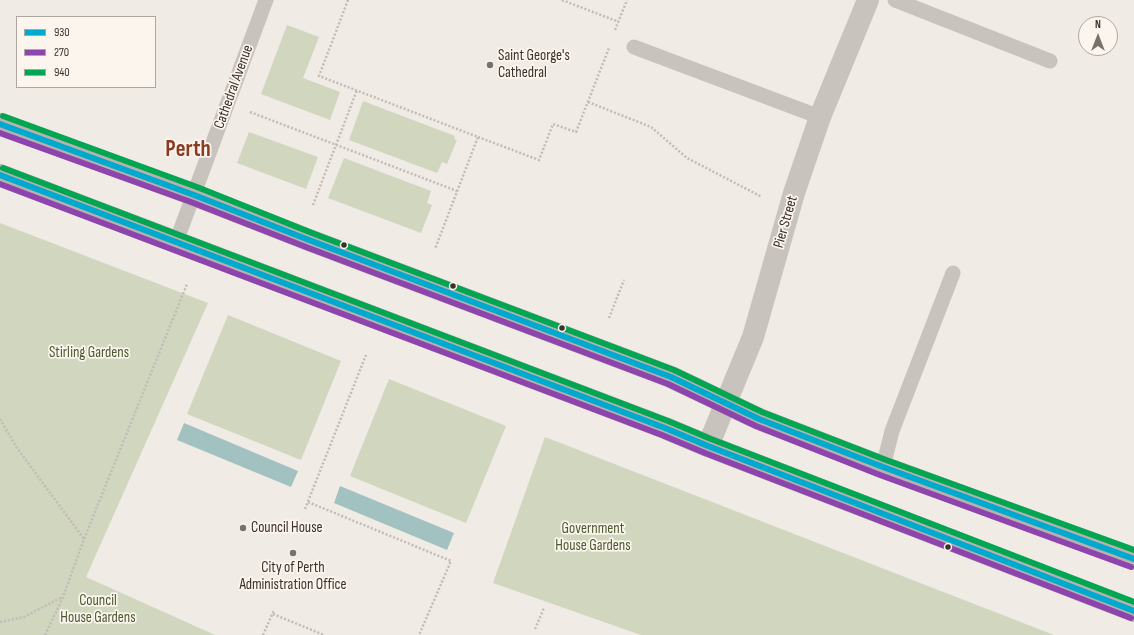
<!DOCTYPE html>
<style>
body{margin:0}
#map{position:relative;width:1134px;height:635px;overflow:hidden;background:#f0ebe5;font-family:"Sofia Sans Condensed",sans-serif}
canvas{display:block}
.legend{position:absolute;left:16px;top:16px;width:140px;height:72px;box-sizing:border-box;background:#fbf5ee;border:1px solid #aea6a0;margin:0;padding:5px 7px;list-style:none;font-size:12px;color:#3b302b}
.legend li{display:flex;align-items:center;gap:8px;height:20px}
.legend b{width:20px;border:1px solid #aea6a0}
.north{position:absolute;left:1078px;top:16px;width:40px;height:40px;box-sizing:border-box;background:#fbf5ee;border:1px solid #aea6a0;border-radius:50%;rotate:0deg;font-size:11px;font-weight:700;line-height:16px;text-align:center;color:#3b302b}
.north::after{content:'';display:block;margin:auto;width:14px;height:18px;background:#7a716c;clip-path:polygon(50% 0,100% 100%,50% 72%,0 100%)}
</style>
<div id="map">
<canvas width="1134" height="635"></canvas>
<ul class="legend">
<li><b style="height:5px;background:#00a9ce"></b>930</li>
<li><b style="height:5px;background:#8e44ad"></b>270</li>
<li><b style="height:5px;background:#00a651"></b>940</li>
</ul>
<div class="north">N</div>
</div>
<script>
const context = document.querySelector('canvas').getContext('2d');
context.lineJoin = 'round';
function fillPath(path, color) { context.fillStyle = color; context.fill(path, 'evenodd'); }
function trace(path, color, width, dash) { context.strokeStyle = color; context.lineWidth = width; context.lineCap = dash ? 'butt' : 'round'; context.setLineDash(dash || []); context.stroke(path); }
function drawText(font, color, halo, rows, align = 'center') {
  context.font = font + ' "Sofia Sans Condensed",sans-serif'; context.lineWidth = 3.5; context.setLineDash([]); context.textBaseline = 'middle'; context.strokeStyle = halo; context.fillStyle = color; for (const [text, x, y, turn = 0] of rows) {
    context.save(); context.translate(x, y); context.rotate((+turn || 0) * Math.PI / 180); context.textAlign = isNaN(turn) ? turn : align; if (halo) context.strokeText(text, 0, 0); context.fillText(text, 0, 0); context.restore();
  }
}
fillPath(new Path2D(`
 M287,25l32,12 -16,41 37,14 -10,28 -69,-26z
 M363,101l92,35 -1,3 3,1 -10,24 -5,-2 -5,11 -88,-33z
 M249,132l69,25 -12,32 -69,-26z
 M344,158l87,33 -4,12 5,2 -11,28 -93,-35z
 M0,223l208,80 -122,274 129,58h-215z
 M228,315l113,46 -40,99 -114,-46z
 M389,379l117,47 -40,97 -116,-47z
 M545,437l509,198h-413l-148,-52z`), '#d1d6bf');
fillPath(new Path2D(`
 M184,423l114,48 -7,16 -114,-47z
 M340,486l114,47 -7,17 -113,-47z`), '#a1c2c1');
trace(new Path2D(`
 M348,0l-29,76 159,61 -43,112
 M562,0l57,22
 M615,30l12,-30
 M588,102l63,25 36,31 75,39
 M250,112l207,79
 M478,137l61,23 14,-36 23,8 33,-84
 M313,205l44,-115
 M609,318l15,-38
 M0,419l17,29 67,91
 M308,502l143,59 -32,74
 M305,509l61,-154
 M273,614l51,21
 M0,622l24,-5 38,-20
 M535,629l9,-21
 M45,635l18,-38 21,-58 103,-255
 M263,635l11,-25`), '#c2bbb6', 2.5, [2, 2]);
trace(new Path2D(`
 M895,0l155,61
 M634,47l186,70
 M176,242l90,-242
 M883,467l9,-36 61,-158`), '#c9c3be', 15);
trace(new Path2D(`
 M708,446l45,-109 41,-144 26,-76 48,-117`), '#c9c3be', 22);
trace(new Path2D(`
 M0,124l194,71 115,45 362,137 88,42 124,48 251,92
 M0,175l665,253 43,18 426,165`), '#b8b1ad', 22);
trace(new Path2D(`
 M0,124l194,71 115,45 362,137 88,42 124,48 251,92
 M0,175l665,253 43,18 426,165`), '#00a9ce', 6);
trace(new Path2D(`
 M0,133l191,69 115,45 362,137 88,42 124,49 251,92
 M0,184l662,251 43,18 426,165`), '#8e44ad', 6);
trace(new Path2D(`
 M3,116l194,71 115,46 362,137 88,42 124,48 248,90
 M3,168l665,253 43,18 423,163`), '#00a651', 6);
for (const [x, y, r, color] of [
 [490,65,4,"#7a716c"],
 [344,245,3.5,"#3b302b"],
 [453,286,3.5,"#3b302b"],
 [562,328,3.5,"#3b302b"],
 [243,528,4,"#7a716c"],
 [948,547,3.5,"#3b302b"],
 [293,553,4,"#7a716c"]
]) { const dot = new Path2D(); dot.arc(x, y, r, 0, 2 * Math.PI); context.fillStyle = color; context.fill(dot); trace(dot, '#fbf5ee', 1.5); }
drawText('15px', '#3b302b', '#fbf5ee', [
 ["Saint George's",498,56],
 ["Cathedral",498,73],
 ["Council House",251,528],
 ["City of Perth",293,568,"center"],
 ["Administration Office",293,585,"center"]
], 'left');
drawText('15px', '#3b302b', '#fbf5ee', [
 ["Cathedral Avenue",234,87,-70],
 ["Pier Street",786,222,-74]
]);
drawText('15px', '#4a5a2e', '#fbf5ee', [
 ["Stirling Gardens",89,353],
 ["Government",593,529],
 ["House Gardens",593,546],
 ["Council",98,601],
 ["House Gardens",98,618]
]);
drawText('bold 23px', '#8c3b22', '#fbf5ee', [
 ["Perth",188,150]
]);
</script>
